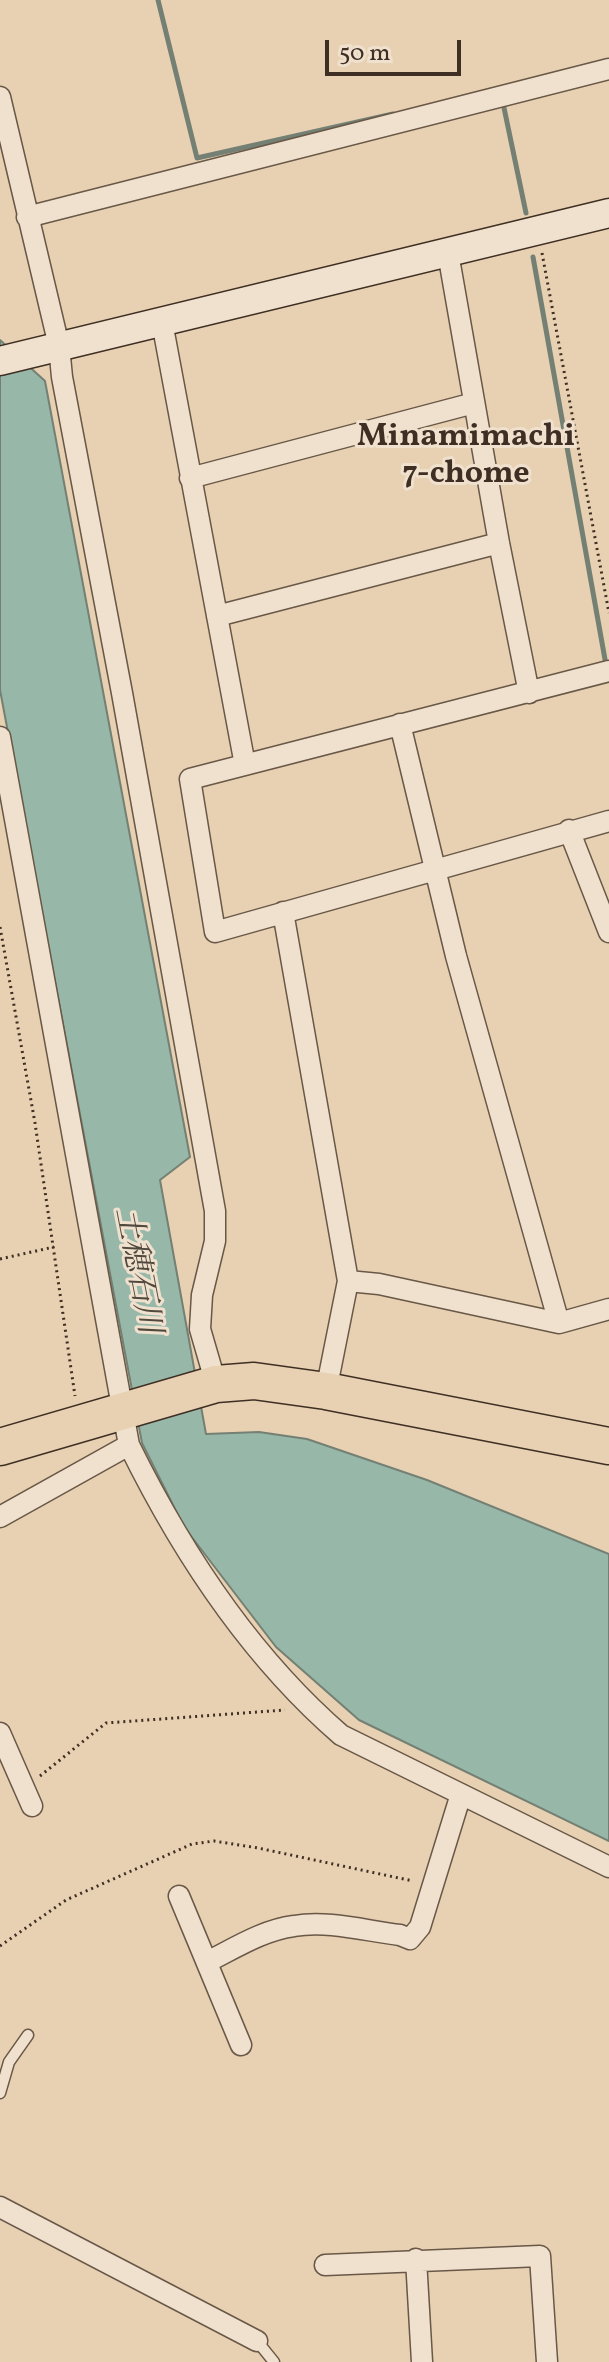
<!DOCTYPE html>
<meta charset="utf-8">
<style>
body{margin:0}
#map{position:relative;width:609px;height:2362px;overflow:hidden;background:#e7d1b2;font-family:Vollkorn,serif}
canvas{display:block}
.scale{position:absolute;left:325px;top:40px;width:136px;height:36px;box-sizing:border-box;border:4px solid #3f2e23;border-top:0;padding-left:10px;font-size:24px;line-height:28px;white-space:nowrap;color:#3f2e23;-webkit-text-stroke:6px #efe1cd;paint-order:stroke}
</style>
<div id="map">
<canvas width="609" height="2362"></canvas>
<div class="scale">50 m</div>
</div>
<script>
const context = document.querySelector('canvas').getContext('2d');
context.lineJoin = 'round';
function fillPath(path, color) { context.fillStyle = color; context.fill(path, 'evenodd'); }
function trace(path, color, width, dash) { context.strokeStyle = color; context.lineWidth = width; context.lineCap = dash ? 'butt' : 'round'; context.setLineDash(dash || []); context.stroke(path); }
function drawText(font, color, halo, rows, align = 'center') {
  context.font = font + ' Vollkorn,"Noto Serif JP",serif'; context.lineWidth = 6; context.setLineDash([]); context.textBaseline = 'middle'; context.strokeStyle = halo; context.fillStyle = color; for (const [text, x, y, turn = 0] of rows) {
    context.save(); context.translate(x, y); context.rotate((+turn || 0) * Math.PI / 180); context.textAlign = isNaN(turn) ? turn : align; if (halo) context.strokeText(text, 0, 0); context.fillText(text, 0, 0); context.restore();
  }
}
const water = new Path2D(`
 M0,340l45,41 145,776 -30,23 46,254 53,-2 48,7 120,41 182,74v287l-250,-121 -83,-73 -92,-120 -42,-84 -142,-753z`);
fillPath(water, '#97b7a8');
trace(water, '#748073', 2);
trace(new Path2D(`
 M158,0l39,158 196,-44
 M503,103l23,110
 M533,257l73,408`), '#748073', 5);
const lane = new Path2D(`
 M0,2093l9,-31 19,-27
 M257,2341l17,21`);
const street = new Path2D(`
 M0,97l59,249 3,31 60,316 93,518v30l-13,54 -2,34 16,55
 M27,217l582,-148
 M448,253l51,290 30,150
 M162,322l83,443
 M190,478l284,-75
 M217,616l282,-73
 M609,671l-419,108 25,153 394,-111
 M400,724l56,232 103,367
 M0,737l129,708c52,106 122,212 212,290l268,132
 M569,830l40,102
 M283,912l65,369 -22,110
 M348,1281l31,3 180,39 50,-14
 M0,1517l129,-72
 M0,1733l32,73
 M179,1896l62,149
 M207,1962c28,-14 56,-32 87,-36 34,-6 72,5 106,9l10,4 10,-12 41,-133
 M0,2207l257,134
 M416,2259l6,103
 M325,2265l215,-9 7,106`);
const secondary = new Path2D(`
 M0,361l609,-148`);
const highway = new Path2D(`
 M0,1447l216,-63 38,-3 72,10 283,55`);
trace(lane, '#695747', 13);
trace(street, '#695747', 23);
trace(secondary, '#3f2e23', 31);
trace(highway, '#3f2e23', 39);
trace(new Path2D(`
 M542,253l67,360
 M0,927l35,196 40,273
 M0,1259l54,-12
 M40,1776l66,-53 179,-13
 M0,1946l66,-46 126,-56 22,-3 44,7 155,33`), '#3f2e23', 3, [2, 4]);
trace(lane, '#efe1cd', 10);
trace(street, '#efe1cd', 20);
trace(secondary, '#efe1cd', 28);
trace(highway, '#e7d1b2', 36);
drawText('bold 32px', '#3f2e23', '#efe1cd', [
 ["Minamimachi",466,439],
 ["7-chome",466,476]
]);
drawText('italic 32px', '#51493e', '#efe1cd', [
 ["土穂石川",135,1271,79]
]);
</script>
